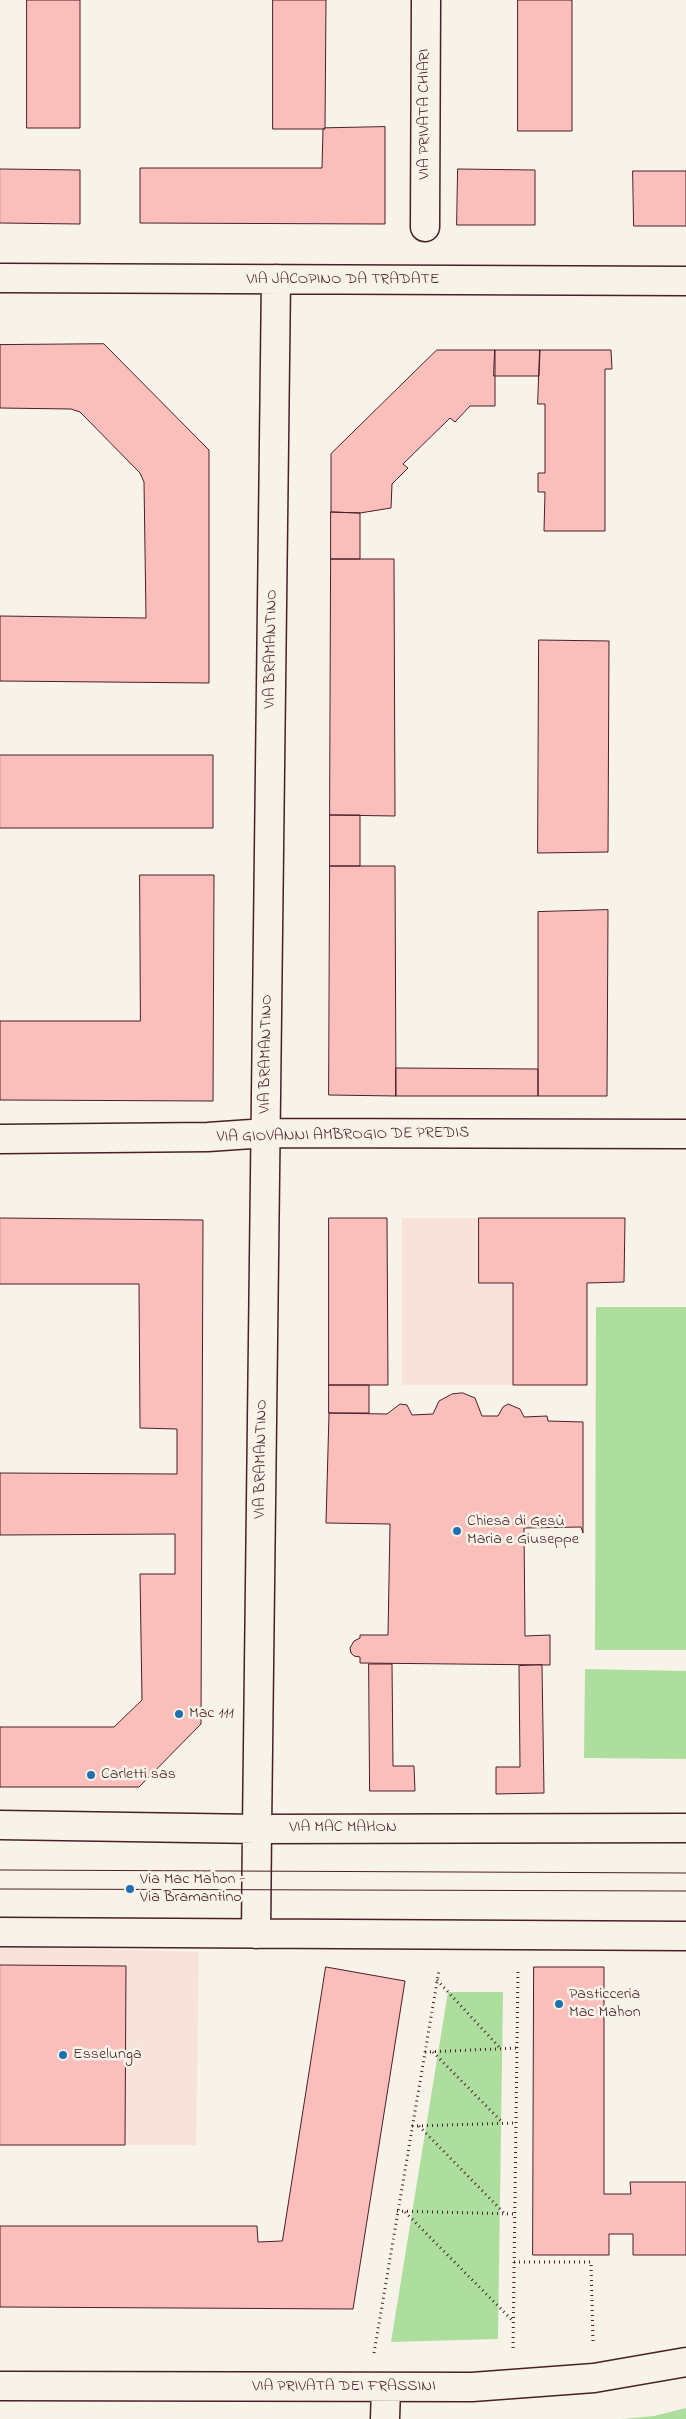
<!DOCTYPE html>
<meta charset="utf-8">
<style>
body{margin:0}
canvas{display:block;background:#f7f3e8}
</style>
<canvas width="686" height="2419"></canvas>
<script>
const context = document.querySelector('canvas').getContext('2d');
context.lineJoin = 'round';
function fillPath(path, color) { context.fillStyle = color; context.fill(path, 'evenodd'); }
function trace(path, color, width, dash) { context.strokeStyle = color; context.lineWidth = width; context.lineCap = dash ? 'butt' : 'round'; context.setLineDash(dash || []); context.stroke(path); }
function drawText(font, color, halo, rows, align = 'center') {
  context.font = font + ' "Indie Flower",sans-serif'; context.lineWidth = 5; context.setLineDash([]); context.textBaseline = 'middle'; context.strokeStyle = halo; context.fillStyle = color; for (const [text, x, y, turn = 0] of rows) {
    context.save(); context.translate(x, y); context.rotate((+turn || 0) * Math.PI / 180); context.textAlign = isNaN(turn) ? turn : align; if (halo) context.strokeText(text, 0, 0); context.fillText(text, 0, 0); context.restore();
  }
}
fillPath(new Path2D(`
 M402,1218h223l-1,64 -37,1v102h-185z
 M0,1946l199,6 -3,193h-196z`), '#f8e3da');
fillPath(new Path2D(`
 M596,1307h90v343h-91z
 M585,1669l101,2v88l-102,-1z
 M448,1992h55l-5,347 -107,3z
 M686,2408v11h-64l32,-3z`), '#aede9e');
const building = new Path2D(`
 M27,0h53v128h-53z
 M273,0h53l-1,129h-52z
 M518,0h54v131h-54z
 M385,127v97l-245,-1v-55h182l1,-39 2,-1z
 M0,169l80,1v54l-80,-1z
 M458,169l77,1v55h-78z
 M633,171h53v55h-52z
 M104,344l105,106v233l-209,-2v-65l146,2 -2,-136 -4,-9 -60,-61 -9,-3 -71,-1v-63z
 M437,350h58v56h-25l-15,16 -5,-4 -47,46 5,4 -16,16 -1,24 -31,5 -29,-1v-58z
 M495,350h45l-1,26h-45z
 M540,350h71l1,19h-7v162h-61l1,-39h-7v-19h7v-69h-7z
 M331,512l29,1v46h-29z
 M331,559h63l1,257 -65,-1z
 M539,640l70,1 -1,211 -70,1z
 M0,755h213v73h-213z
 M330,815h30v51h-30z
 M330,866h65l1,230 -67,-1z
 M140,875h74l-1,226 -213,-1v-79h140z
 M608,910l-1,186h-69v-184z
 M396,1068l142,1v27h-142z
 M0,1218l203,2 -2,504 -62,63h-139v-60h114l28,-27 -2,-126h35v-40l-175,1v-62l177,1v-45l-37,-1 -1,-144h-139z
 M329,1218h58l1,167h-59z
 M479,1218h146l-1,64 -37,1v102h-74v-102h-34z
 M329,1385h40v28h-40z
 M463,1393l12,5 7,18h16l5,-9 5,-3 12,5 4,8 23,-1 1,5 35,1v111l-2,-6 -57,1 1,108 25,-1v30l-190,-2v-6l-6,-1 -3,-3 -1,-5 4,-7 6,-3v-3h28l2,-111 -64,-1 3,-110 58,1 13,-10 7,1 5,10 21,-1 6,-13 13,-7z
 M369,1664h23l1,102h21l1,25h-45z
 M542,1665l2,128 -48,1v-27h24l-1,-101z
 M0,1965l126,1 -1,179h-125z
 M326,1967l79,14 -52,328 -353,-2v-81h257l1,16 24,-1z
 M534,1967h70v227h27l-1,-12h56v73h-53v-21h-24v21h-76z`);
fillPath(building, '#fbbfbb');
trace(building, '#4a1f2b', 1);
const minor = new Path2D(`
 M425,227l1,-227
 M0,278l686,3
 M0,1139l208,-2 58,-4 420,1
 M257,1829l19,-1550
 M0,2386l472,1 122,-9 92,-16
 M385,2419l1,-31`);
const major = new Path2D(`
 M0,1825l257,4 429,-1
 M0,1932l686,4
 M256,1934l1,-105`);
trace(minor, '#4a1f2b', 31);
trace(major, '#4a1f2b', 31);
trace(new Path2D(`
 M437,1980l63,68
 M425,2052l92,-4
 M433,2052l69,70
 M412,2126l103,-3
 M419,2126l86,88
 M397,2211l118,3
 M405,2212l108,109
 M514,2262h77l2,80
 M513,2348l5,-379
 M374,2353l65,-383`), '#4a1f2b', 3, [1, 4]);
trace(minor, '#f7f3e8', 28);
trace(major, '#f7f3e8', 28);
trace(new Path2D(`
 M0,1870l686,3
 M0,1889l686,2`), '#4a1f2b', 1);
for (const [x, y, r, color] of [
 [457,1531,5,"#1f6fb2"],
 [179,1714,5,"#1f6fb2"],
 [91,1775,5,"#1f6fb2"],
 [130,1889,5,"#1f6fb2"],
 [559,2004,5,"#1f6fb2"],
 [63,2055,5,"#1f6fb2"]
]) { const dot = new Path2D(); dot.arc(x, y, r, 0, 2 * Math.PI); context.fillStyle = color; context.fill(dot); trace(dot, '#f7f3e8', 2); }
drawText('16px', '#4a1f2b', '#f7f3e8', [
 ["VIA PRIVATA CHIARI",425,114,-90],
 ["VIA JACOPINO DA TRADATE",343,280],
 ["VIA BRAMANTINO",272,649,-89],
 ["VIA BRAMANTINO",267,1054,-89],
 ["VIA GIOVANNI AMBROGIO DE PREDIS",343,1136,-1],
 ["VIA BRAMANTINO",262,1459,-89],
 ["VIA MAC MAHON",343,1828],
 ["VIA PRIVATA DEI FRASSINI",344,2387]
]);
drawText('16px', '#4a1f2b', '#f7f3e8', [
 ["Chiesa di Gesù",467,1522],
 ["Maria e Giuseppe",467,1540],
 ["Mac 111",189,1714],
 ["Carletti sas",101,1775],
 ["Via Mac Mahon -",140,1880],
 ["Via Bramantino",140,1898],
 ["Pasticceria",569,1995],
 ["Mac Mahon",569,2013],
 ["Esselunga",73,2055]
], 'left');
</script>
